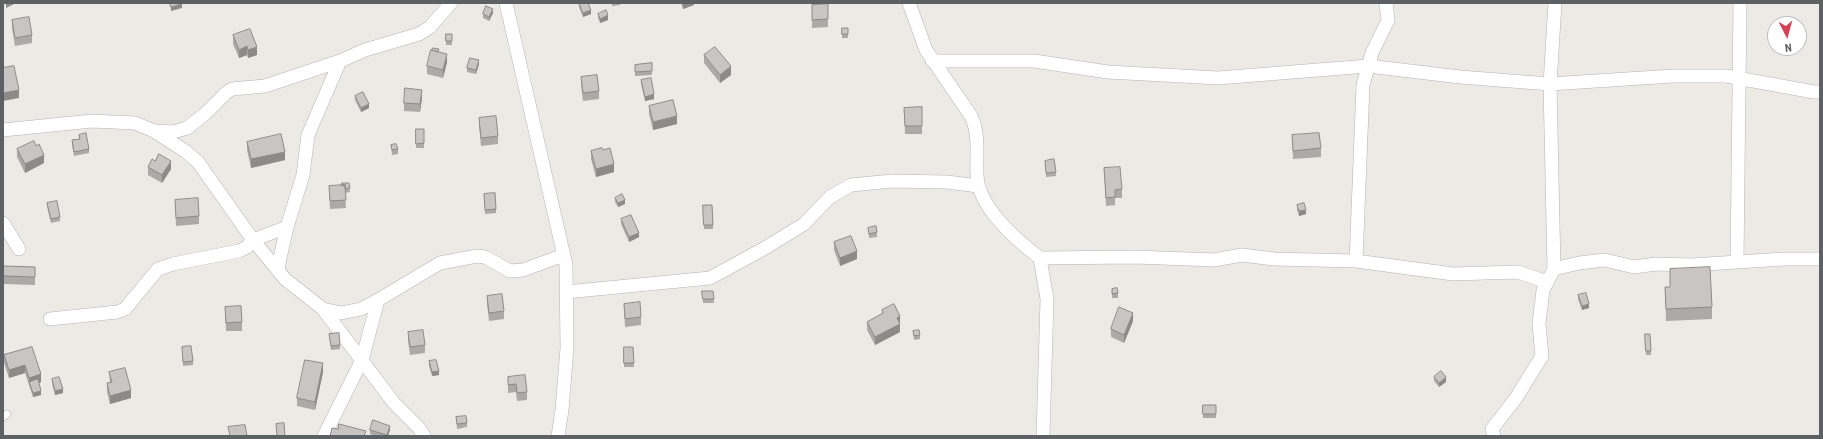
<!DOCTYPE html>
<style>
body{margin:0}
#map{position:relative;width:1823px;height:439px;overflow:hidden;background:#edeae5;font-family:"Roboto Condensed",sans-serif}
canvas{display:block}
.frame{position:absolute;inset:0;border:4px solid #5d6164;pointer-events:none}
.north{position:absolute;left:1767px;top:16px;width:40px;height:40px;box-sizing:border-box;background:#fff;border:1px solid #bec0c1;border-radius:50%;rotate:174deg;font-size:11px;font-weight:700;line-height:16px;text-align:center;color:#5d6164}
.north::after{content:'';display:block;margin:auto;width:14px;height:18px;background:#d64254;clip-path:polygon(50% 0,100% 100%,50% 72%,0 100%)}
</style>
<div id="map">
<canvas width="1823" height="439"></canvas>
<div class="frame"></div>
<div class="north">N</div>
</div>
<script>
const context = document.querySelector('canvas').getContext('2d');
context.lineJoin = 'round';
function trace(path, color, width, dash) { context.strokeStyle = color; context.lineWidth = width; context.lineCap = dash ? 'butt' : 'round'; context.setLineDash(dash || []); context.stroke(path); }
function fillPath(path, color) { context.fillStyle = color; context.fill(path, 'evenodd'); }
const lane = new Path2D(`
 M3,417l4,-3`);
const street = new Path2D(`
 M506,3l60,262 1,83 -5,62 -4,26
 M909,3l17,47 45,66c9,19 5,39 6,58 0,32 39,66 63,84l7,41 -4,137
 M1386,3l2,17 -16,33 -9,32 -7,176 97,13 65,-2 29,10
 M932,61h102l74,11 110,6 150,-12 92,11 90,7 123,-8h53l88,16h6
 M3,130l89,-9 43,2 19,8 31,20 13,11 55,78 32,39 38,30 18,4 20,-4 17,-9 62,-37 37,-7 8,1 25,14 13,-1 41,-15
 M155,131l18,1 14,-4 18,-14 22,-22 5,-3 33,-3 75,-25
 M3,223l16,26
 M1040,258l95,-1 79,3 28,-5 32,4 82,2
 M1737,262l3,-259
 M1554,269l-4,-185 5,-81
 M278,271l2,-13 7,-31 16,-52 5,-40 32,-74 25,-11 54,-16 11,-7 21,-24
 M566,292l144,-14 55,-30 39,-24 26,-27 21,-12 41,-4 55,1 31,4
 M323,309l71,94 25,25 5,8
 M50,319l67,-7 8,-3 33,-40 15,-5 66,-13 8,-4 6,-7 34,-13
 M324,436l38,-76 16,-60
 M1494,436l-2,-7 24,-31 26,-42 -3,-32 4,-34 11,-21 25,-6 26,-3 29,7 22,-3 35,1 93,-6h36`);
trace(lane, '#b0b3b6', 8);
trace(street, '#b0b3b6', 14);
trace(lane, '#fff', 7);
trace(street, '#fff', 13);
fillPath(new Path2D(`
 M579,3l12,11 -8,3 -4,-10z
 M612,3h8v2l-8,1z
 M681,3h13v2l-11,4z
 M828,4v23l-16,1v-23z
 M493,13l-4,8 -6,-3v-4z
 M598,14l10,6 -8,3 -2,-5z
 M12,20l20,15v8l-17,3 -3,-18z
 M842,28h6v10h-6z
 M446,34h6v11h-6z
 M233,35l24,20 -9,3 -1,-3 -8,3 -6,-14z
 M439,52l8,10 -4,16 -16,-4v-8z
 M704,55l27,20 -11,8 -16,-20z
 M652,63v12l-17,1v-11z
 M479,64l-3,10 -9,-2v-4z
 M581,77l18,14v8l-16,2 -2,-16z
 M641,80l13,19 -9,2 -4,-17z
 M355,96l14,12 -8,4 -6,-12z
 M422,98l-2,14 -16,-1v-8z
 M649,106l28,18 -24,6 -4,-16z
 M922,107v27h-17l-1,-26z
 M479,118l19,18v8l-17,2 -2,-20z
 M416,129h8v19h-8z
 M79,135l10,14v4l-15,3 -2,-12v-4l7,-1z
 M1292,135l29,13v9l-28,2z
 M247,142l38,18 -34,8 -4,-18z
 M391,145l7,4v5l-6,1z
 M17,149l27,14 -19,10 -8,-16z
 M603,150l11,22 -18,5 -5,-18v-8z
 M1045,161l11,11v4l-10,1z
 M148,167l23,2 -9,14 -14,-8z
 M1104,168l18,21v9h-7v7l-9,1z
 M349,183l1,9 -5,1 1,15 -16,1 -1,-23h13z
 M484,194l12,15v4l-11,1z
 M615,198l10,6 -7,3 -3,-5z
 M175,200l24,16v8l-23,2z
 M47,203l13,14v4l-9,2 -4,-16z
 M703,205h9l1,24h-9z
 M1297,205l9,9 -7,2 -2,-6z
 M621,219l18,18 -10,5 -8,-18z
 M868,228l9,4v5l-8,1z
 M834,242l23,17 -17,7 -6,-16z
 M3,266l32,1v18l-32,-1z
 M1670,269l42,38v12l-46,2 -1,-34h5z
 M1112,289l6,4v5h-6z
 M702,291h11l1,12h-11z
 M1578,295l11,13 -7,2 -4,-11z
 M487,296l17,15v8l-15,2 -2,-17z
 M624,304l17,13v8l-16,2z
 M225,307l17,15v9h-16z
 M882,310l18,6v16l-25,13 -8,-15v-8l15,-8z
 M1133,321l-9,22 -13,-6v-8z
 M913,331l7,4v4l-6,1z
 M408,332l17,13v8l-15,2 -2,-15z
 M329,334l11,11v4l-9,1z
 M1645,334h5l1,21h-5z
 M32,347l9,35 -2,1 2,12 -8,2 -8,-24 -16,5 -5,-15v-8z
 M182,347l11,14v4l-10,1z
 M624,347h9l1,20h-10z
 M429,361l10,14 -7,1 -3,-10z
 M109,372l22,26 -21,6 -3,-12v-9h3z
 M323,372l-8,38 -18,-4v-8z
 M508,377l19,15v8l-10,1 -1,-9 -8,1z
 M1434,377l12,5 -7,5 -5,-6z
 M52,379l11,14 -8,2 -3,-11z
 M1203,405h13v13h-13z
 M456,417l11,6v4l-10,2z
 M370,430h20l-2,6h-12l-6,-2z`), '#ada9a7');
fillPath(new Path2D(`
 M6,3h10l-10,5z
 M683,3h11v2l-11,4z
 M182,4v4l-11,3v-4z
 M493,9v4l-4,8v-4z
 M591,10v4l-8,3v-4z
 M608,15v5l-8,3v-4z
 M247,46v9l-8,3v-8z
 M257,47v8l-9,3v-8z
 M447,54v8l-4,16v-8z
 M479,60v4l-3,10v-4z
 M731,66v9l-11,8v-8z
 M19,90v8l-16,3v-8z
 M422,90v8l-2,14v-8z
 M654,94v5l-9,2v-4z
 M369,104v4l-8,4v-4z
 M677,116v8l-24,6v-8z
 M285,152v8l-34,8v-9z
 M44,155v8l-19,10v-9z
 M171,161v8l-9,14v-8z
 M614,164v8l-18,5v-8z
 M625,200v4l-7,3v-4z
 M1306,210v4l-7,2v-5z
 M639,233v4l-10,5v-5z
 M857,251v8l-17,7v-8z
 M1589,304v4l-7,2v-4z
 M1133,313v8l-9,22v-8z
 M900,316v16l-25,13v-8l22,-19z
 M323,363v9l-8,38v-8z
 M25,365v8l-16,5v-8z
 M439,371v4l-7,1v-4z
 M41,374v8l-11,4 -1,-4v-4z
 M1446,377v5l-7,5v-4z
 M63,389v4l-8,2v-4z
 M131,390v8l-21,6v-8z
 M41,391v4l-8,2v-4z
 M390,426v4l-2,6h-1z`), '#8d8a88');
const building = new Path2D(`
 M170,3h12v1l-11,3z
 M579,3h9l3,7 -8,3z
 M828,4v15l-16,1v-15z
 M486,6l7,3 -4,8 -6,-3z
 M606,10l2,5 -8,4 -2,-5z
 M29,17l3,18 -17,3 -3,-18z
 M842,28h6v6h-6z
 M250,29l7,18 -9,3 -1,-4 -8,4 -6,-15z
 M446,34h6v7h-6z
 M715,47l16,19 -11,9 -16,-20z
 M433,48l6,1 -1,3 -6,-2z
 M431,50l16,4 -4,16 -16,-4z
 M470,58l9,2 -3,10 -9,-2z
 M652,63v8l-17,1v-7z
 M14,66l5,24 -16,3v-25z
 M597,75l2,16 -16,2 -2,-16z
 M651,78l3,16 -9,3 -4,-17z
 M405,88l17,2 -2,14 -16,-1z
 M363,92l6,12 -8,4 -6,-12z
 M673,100l4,16 -24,6 -4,-16z
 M922,107v19h-17l-1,-18z
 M496,116l2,20 -17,2 -2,-20z
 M416,129h8v14l-8,1z
 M86,133l3,16 -15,3 -2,-12 8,-1 -1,-4z
 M1319,133l2,15 -28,3 -1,-16z
 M281,134l4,18 -34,7 -4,-17z
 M34,141l2,5 3,-2 5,11 -19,9 -8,-15z
 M396,144l2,5 -6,1 -1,-5z
 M602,148l1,2 7,-2 4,16 -18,5 -5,-18z
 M159,154l12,7 -9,14 -14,-8 4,-8 3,2z
 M1054,159l2,13 -10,1 -1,-12z
 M1120,167l2,22 -7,1v7l-9,1 -2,-30z
 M342,183h7l1,5 -5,1v-4l-3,1z
 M345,185l1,15 -16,1 -1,-15z
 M495,193l1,16 -11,1 -1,-16z
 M622,194l3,6 -7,3 -3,-5z
 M198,198l1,18 -23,2 -1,-18z
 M57,201l3,16 -9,2 -4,-16z
 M1304,203l2,7 -7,1 -2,-6z
 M703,205h9l1,20h-9z
 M631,215l8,18 -10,4 -8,-18z
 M876,226l1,6 -8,2 -1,-6z
 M851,236l6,15 -17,7 -6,-16z
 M3,266l32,1v10l-32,-1z
 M1710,267l2,40 -46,2 -1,-22h5v-18z
 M1117,288l1,5 -6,1v-5z
 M702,291h11l1,8h-11z
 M1586,293l3,11 -7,2 -4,-11z
 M502,294l2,17 -15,2 -2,-17z
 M640,302l1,15 -16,2 -1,-15z
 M894,304l6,12 -3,2 3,6 -25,13 -8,-15 16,-9 -1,-3z
 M241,306l1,16 -16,1 -1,-16z
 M1119,307l14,6 -9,22 -13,-6z
 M423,330l2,15 -15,2 -2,-15z
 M919,330l1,5 -6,1 -1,-5z
 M339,333l1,12 -9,1 -2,-12z
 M1645,334h5l1,17h-5z
 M191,346l2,15 -10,1 -1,-15z
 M32,347l9,27 -12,4 -4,-13 -16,5 -5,-15z
 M624,347h9l1,16h-10z
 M305,360l18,3 -8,39 -18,-4z
 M436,360l3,11 -7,1 -3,-11z
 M125,368l6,22 -21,6 -3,-13 5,-1 -3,-10z
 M1441,371l5,6 -7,6 -5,-6z
 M525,375l2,17 -10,1 -1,-9 -8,1v-8z
 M59,377l4,12 -8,2 -3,-12z
 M38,379l3,12 -8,2 -4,-11z
 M1203,405h13v9h-13z
 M466,416l1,7 -10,1 -1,-7z
 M373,420l17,6 -3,9 -17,-5z
 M284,423l1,13h-8l-1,-12z
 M339,424l27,7 -2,5h-34l2,-8 6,1z
 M245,425l2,11h-17l-2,-9z`);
fillPath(building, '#c9c5c2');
trace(building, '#8d8a88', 1);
</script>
